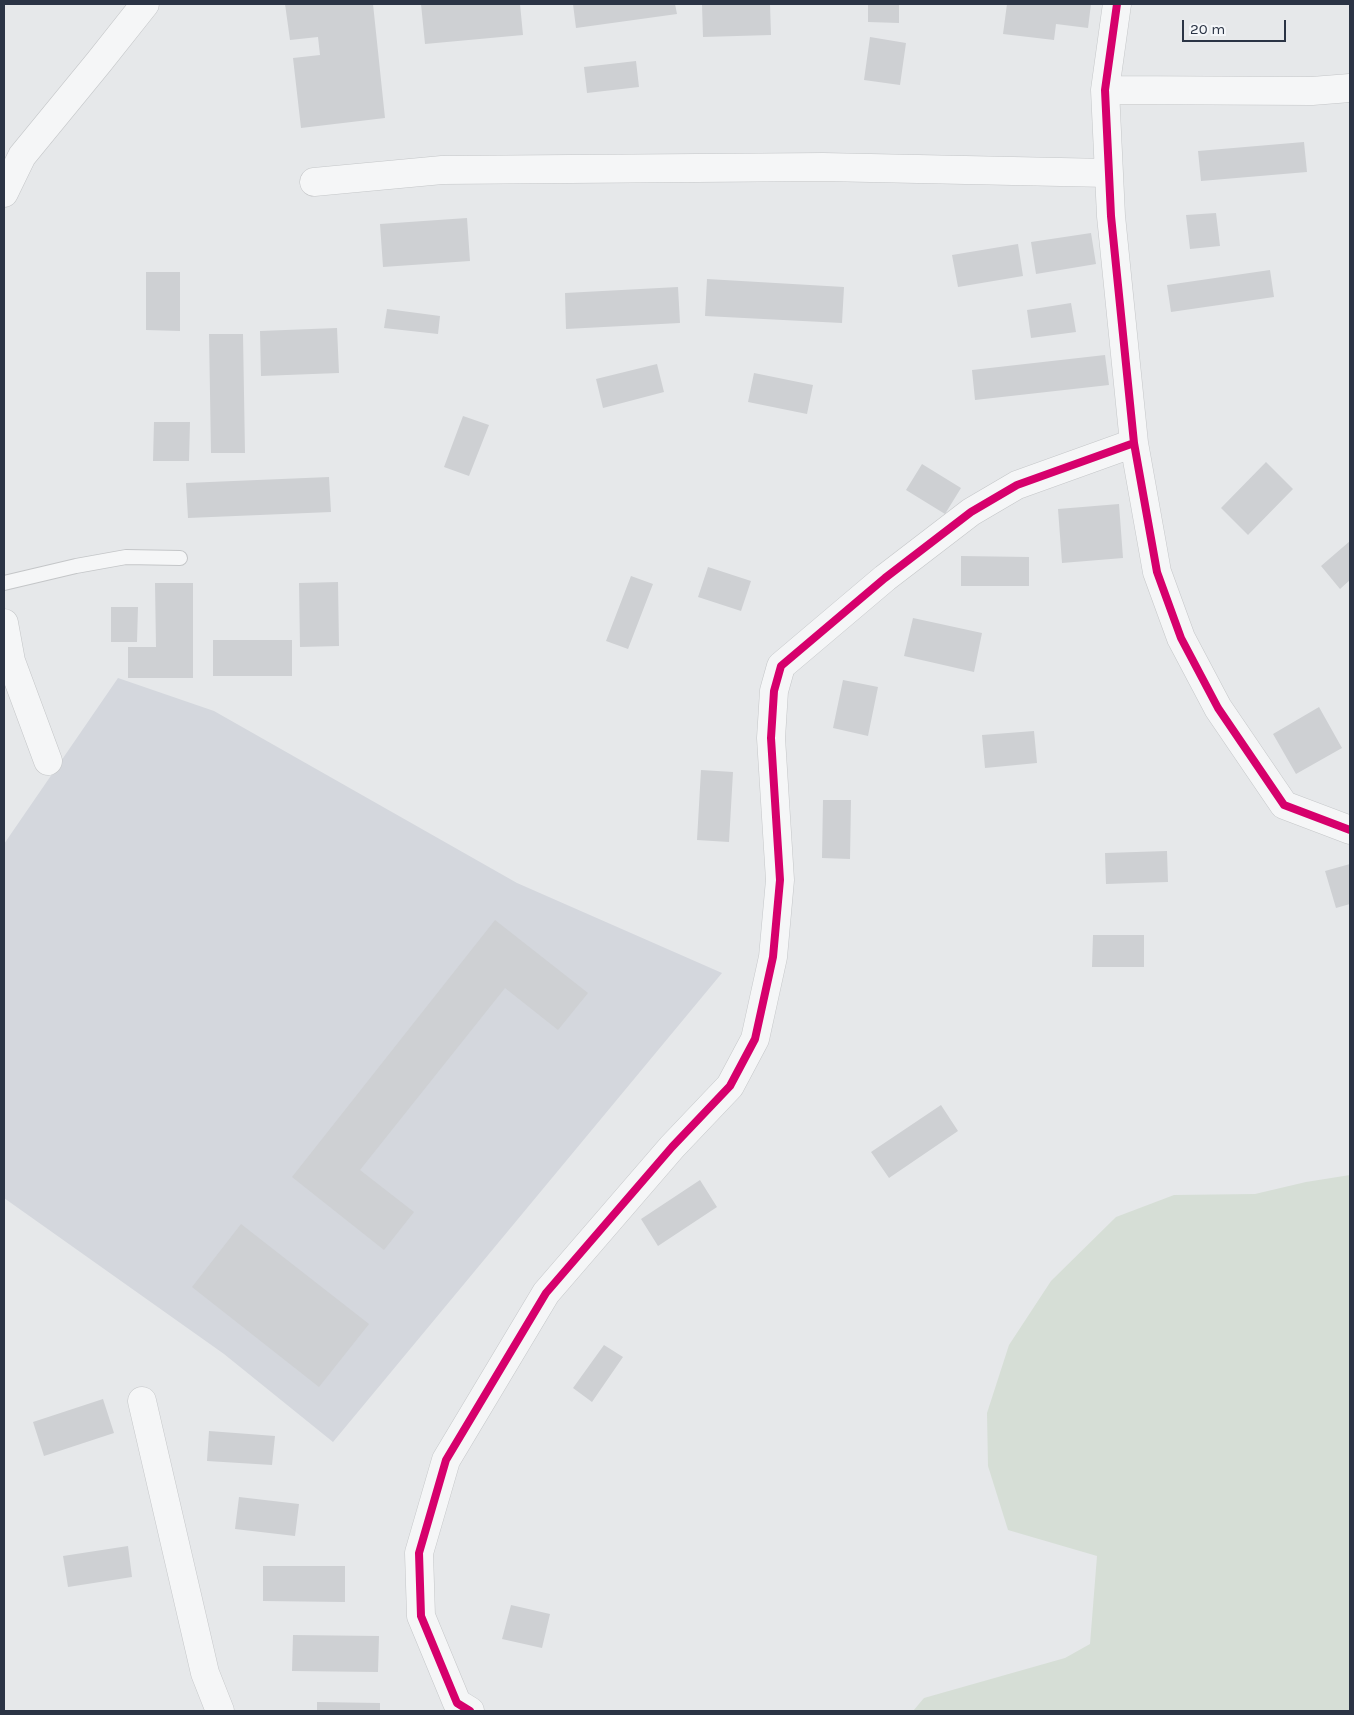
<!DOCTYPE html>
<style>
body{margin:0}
#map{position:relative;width:1354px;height:1715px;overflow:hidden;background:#e6e8ea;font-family:Karla,sans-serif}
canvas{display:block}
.frame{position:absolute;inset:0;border:5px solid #2b3445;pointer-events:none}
.scale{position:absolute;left:1182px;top:20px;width:104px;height:22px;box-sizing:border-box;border:2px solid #2b3445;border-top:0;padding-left:6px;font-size:15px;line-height:18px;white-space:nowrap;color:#2b3445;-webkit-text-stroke:4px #f4f6f9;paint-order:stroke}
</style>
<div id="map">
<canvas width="1354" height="1715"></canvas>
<div class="frame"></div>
<div class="scale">20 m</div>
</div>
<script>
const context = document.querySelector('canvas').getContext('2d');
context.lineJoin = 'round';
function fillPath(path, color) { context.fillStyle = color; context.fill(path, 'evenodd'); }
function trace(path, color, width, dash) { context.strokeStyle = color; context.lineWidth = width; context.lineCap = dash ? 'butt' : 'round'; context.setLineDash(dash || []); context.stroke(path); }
fillPath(new Path2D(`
 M118,678l96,33 303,172 205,90 -389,469 -109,-88 -220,-156v-354z`), '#d4d7dd');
fillPath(new Path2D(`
 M1350,1175v536h-437l11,-13 141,-40 25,-14 7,-88 -89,-26 -20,-64 -1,-53 22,-68 42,-64 65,-64 58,-22 81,-1 51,-12z`), '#d6ded6');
fillPath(new Path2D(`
 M285,4h88l12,114 -84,10 -8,-70 27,-3 -2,-18 -28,3z
 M421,4h99l3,31 -98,9z
 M573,4h102l2,10 -101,14z
 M702,4h68l1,31 -68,2z
 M868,4h31v19l-31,-1z
 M1007,4h84l-3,24 -32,-4 -2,16 -51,-6z
 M870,37l36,6 -6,42 -36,-5z
 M636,61l3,26 -52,6 -3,-26z
 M1304,142l3,30 -106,9 -3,-30z
 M1216,213l4,33 -30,3 -4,-34z
 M467,218l3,43 -87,6 -3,-43z
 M1091,233l5,31 -60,10 -5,-32z
 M1018,244l5,32 -65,11 -6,-32z
 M1270,270l4,27 -103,15 -4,-27z
 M146,272h34v59l-34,-1z
 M707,279l137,8 -2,36 -137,-7z
 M678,287l2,36 -114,6 -1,-36z
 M1071,303l5,29 -45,6 -4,-28z
 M387,309l53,7 -2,18 -54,-6z
 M337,328l2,45 -78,3 -1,-45z
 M209,334h34l2,119h-34z
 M1105,355l4,30 -134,15 -3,-30z
 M657,364l7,28 -61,16 -7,-29z
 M754,373l59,12 -6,29 -59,-12z
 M463,416l26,9 -20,51 -25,-9z
 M154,422h36l-1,39h-36z
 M1266,462l27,27 -45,46 -27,-27z
 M922,464l39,24 -16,26 -39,-24z
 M329,477l2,35 -143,6 -2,-35z
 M1119,504l4,54 -61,5 -4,-54z
 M1350,541v39l-10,9 -19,-23z
 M961,556l68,1v29h-68z
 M708,567l43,14 -10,30 -43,-14z
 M631,576l22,8 -25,65 -22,-8z
 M338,582l1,64 -39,1 -1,-64z
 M155,583h38v95h-65v-31h28z
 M111,607h27l-1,35h-26z
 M913,618l69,15 -8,39 -70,-16z
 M213,640h79v36h-79z
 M843,680l35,7 -10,49 -35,-8z
 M1319,707l23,41 -46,26 -23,-40z
 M1034,731l3,32 -52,5 -3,-33z
 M701,770l32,2 -4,70 -32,-2z
 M823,800h28l-1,59 -28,-1z
 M1167,851l1,31 -62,2 -1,-31z
 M1350,864v40l-14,4 -11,-37z
 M495,920l93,73 -30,37 -53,-42 -145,182 54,42 -30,38 -92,-73z
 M1093,935h51v32h-52z
 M941,1105l17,26 -69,47 -18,-26z
 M700,1180l17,27 -59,39 -17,-27z
 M241,1224l128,100 -50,63 -127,-100z
 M604,1345l19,12 -31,45 -19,-14z
 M103,1399l11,34 -70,23 -11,-34z
 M209,1431l66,5 -3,29 -65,-4z
 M239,1497l60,7 -4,32 -60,-7z
 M128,1546l4,31 -64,10 -5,-31z
 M263,1566h82v36l-82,-1z
 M511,1605l39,9 -8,34 -40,-9z
 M293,1635l86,1 -1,36 -86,-1z
 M317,1702l63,1v8h-63z`), '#ced0d3');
const lane = new Path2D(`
 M4,583l72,-17 50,-9 54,1`);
const street = new Path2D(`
 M1117,4l-12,86 6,126 23,227 23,129 24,66 37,70 66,97 66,25
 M1105,90l207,1 38,-3
 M314,182l128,-12 381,-3 285,6
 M4,193l18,-37 77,-94 46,-58
 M4,623l7,38 37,100
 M142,1401l63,272 15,38
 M470,1711l-13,-8 -36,-87 -2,-63 27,-93 100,-167 126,-146 58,-61 25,-47 18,-82 7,-77 -9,-142 3,-47 7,-25 104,-88 86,-66 46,-27 117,-42`);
trace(lane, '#c4c6c8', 16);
trace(street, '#c4c6c8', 29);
trace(lane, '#f5f6f7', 14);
trace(street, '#f5f6f7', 28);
trace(new Path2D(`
 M1117,4l-12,86 6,126 23,227 23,129 24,66 37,70 66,97 66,25
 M470,1711l-13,-8 -36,-87 -2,-63 27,-93 100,-167 126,-146 58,-61 25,-47 18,-82 7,-77 -9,-142 3,-47 7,-25 104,-88 86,-66 46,-27 117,-42`), '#d6006c', 8);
</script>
